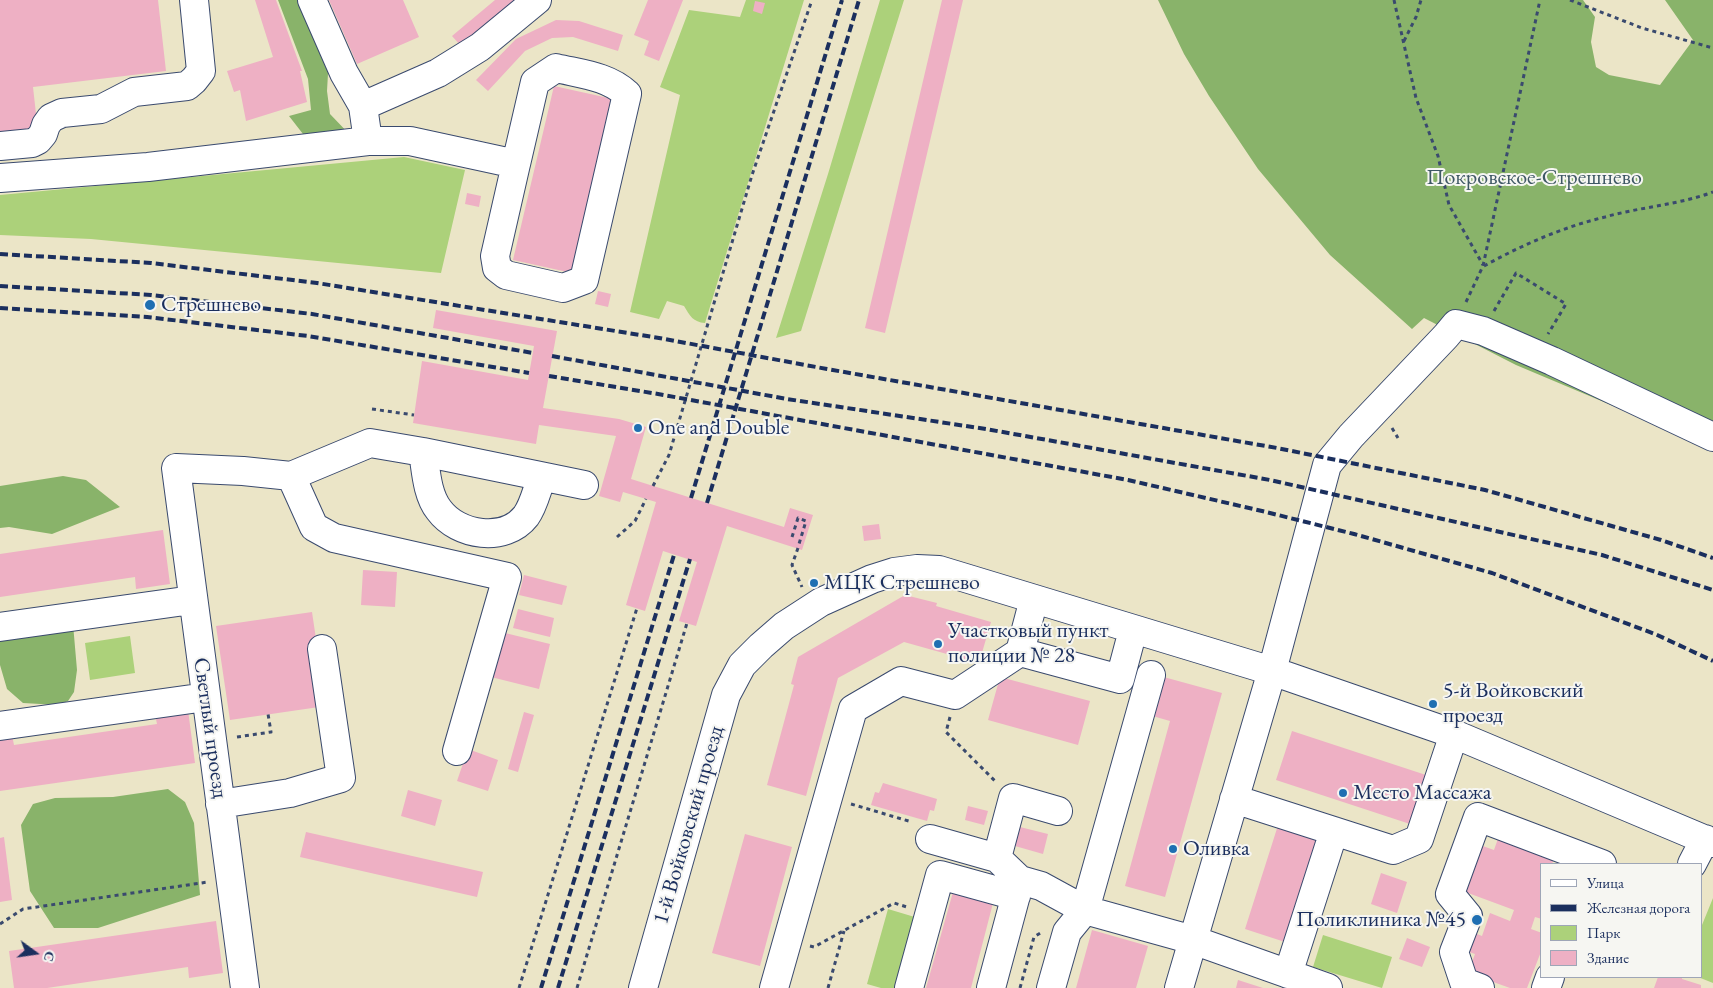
<!DOCTYPE html>
<meta charset="utf-8">
<style>
body{margin:0}
#map{position:relative;width:1713px;height:988px;overflow:hidden;background:#ebe5c7;font-family:"EB Garamond",serif}
canvas{display:block}
.legend{position:absolute;left:1540px;top:863px;width:162px;height:115px;box-sizing:border-box;background:#f6f6f2;border:1px solid #9ea6b7;margin:0;padding:6px 9px;list-style:none;font-size:15px;color:#1b2f5e}
.legend li{display:flex;align-items:center;gap:10px;height:25px}
.legend b{width:25px;border:1px solid #9ea6b7}
.north{position:absolute;left:10px;top:928px;width:50px;height:50px;-webkit-text-stroke:4px #f6f6f2;paint-order:stroke;rotate:104deg;font-size:14px;font-weight:700;line-height:20px;text-align:center;color:#1b2f5e}
.north::after{content:'';display:block;margin:auto;width:18px;height:22px;background:#1b2f5e;clip-path:polygon(50% 0,100% 100%,50% 72%,0 100%)}
</style>
<div id="map">
<canvas width="1713" height="988"></canvas>
<ul class="legend">
<li><b style="height:6px;background:#fff"></b>Улица</li>
<li><b style="height:6px;background:#1b2f5e"></b>Железная дорога</li>
<li><b style="height:14px;background:#acd17a"></b>Парк</li>
<li><b style="height:14px;background:#eeb0c4"></b>Здание</li>
</ul>
<div class="north">С</div>
</div>
<script>
const context = document.querySelector('canvas').getContext('2d');
context.lineJoin = 'round';
function fillPath(path, color) { context.fillStyle = color; context.fill(path, 'evenodd'); }
function trace(path, color, width, dash) { context.strokeStyle = color; context.lineWidth = width; context.lineCap = dash ? 'butt' : 'round'; context.setLineDash(dash || []); context.stroke(path); }
function drawText(font, color, halo, rows, align = 'center') {
  context.font = font + ' "EB Garamond",serif'; context.lineWidth = 4; context.setLineDash([]); context.textBaseline = 'middle'; context.strokeStyle = halo; context.fillStyle = color; for (const [text, x, y, turn = 0] of rows) {
    context.save(); context.translate(x, y); context.rotate((+turn || 0) * Math.PI / 180); context.textAlign = isNaN(turn) ? turn : align; if (halo) context.strokeText(text, 0, 0); context.fillText(text, 0, 0); context.restore();
  }
}
fillPath(new Path2D(`
 M746,0h58l-99,323c-12,-1 -15,-7 -21,-17l-17,-5 -8,18 -29,-7 50,-217 -20,-8 29,-77 51,7z
 M880,0h24l-103,331 -25,7 52,-164z
 M404,157l61,13 -24,103 -350,-34 -91,-4v-40z
 M130,636l5,37 -45,7 -5,-37z
 M1713,898v85l-15,-6h4v-52z
 M888,909l30,9 -19,70h-18l-14,-4z
 M1323,935l69,22 -10,31 -69,-21z`), '#acd17a');
fillPath(new Path2D(`
 M278,0h27l24,56 -2,35 3,23 22,23 -30,3 -19,-6 -14,-18 22,-6 -3,-31z
 M1158,0h425l12,17 -4,25 5,25 13,8 51,10 33,-45 -28,-40h48v448l-197,-83 -92,-47 -12,11 -82,-74 -72,-86 -49,-73 -25,-42z
 M63,476l23,4 34,27 -68,27 -43,-7 -9,1v-42z
 M73,624l4,46 -3,22 -6,9 -10,4 -35,-2 -16,-14 -7,-24v-26z
 M168,789l17,13 9,21 6,72 -102,33h-44l-24,-37 -9,-66 12,-21 22,-6 58,-1z`), '#89b36a');
fillPath(new Path2D(`
 M0,0h158l8,71 -133,16 5,45 -38,5z
 M255,0h21l26,71h-2l7,31 -61,19 -6,-31 -6,2 -7,-21 46,-14z
 M329,0h74l16,37 -62,27z
 M495,0h20l-54,46 -9,-10z
 M648,0h35l-24,61 -15,-6 5,-14 -15,-6z
 M942,0h21l-78,333 -20,-5z
 M755,1l10,2 -3,11 -9,-3z
 M556,20l23,1 44,14 -5,16 -45,-14 -21,1 -27,13 -37,40 -12,-11 40,-41z
 M554,86l59,13 -41,174 -59,-13z
 M467,193l14,3 -2,11 -14,-3z
 M598,291l13,3 -3,13 -13,-3z
 M436,310l121,21 -14,77 76,11 27,8 -15,52 153,48 6,-19 23,7 -11,35 -75,-24 -31,100 -17,-5 18,-59 -34,-11 -18,60 -19,-6 30,-103 -33,-10 -3,10 -21,-6 17,-60 -77,-11 -3,19 -123,-21 9,-62 106,19 6,-34 -101,-18z
 M879,524l2,15 -17,2 -2,-15z
 M163,530l7,54 -34,5 -1,-12 -135,20v-43z
 M363,570l34,2 -2,35 -34,-2z
 M524,575l43,11 -5,19 -43,-10z
 M905,595l32,8 -1,3 55,16 -12,41 -75,-21 -66,36 -32,118 -39,-11 27,-100 -3,-1 7,-27z
 M518,609l36,9 -4,19 -37,-9z
 M312,612l14,94 -96,14 -14,-94z
 M501,632l49,12 -11,45 -48,-12z
 M1160,676l62,17 -57,204 -40,-11 45,-165 -21,-6z
 M1000,677l90,24 -12,44 -90,-25z
 M188,710l7,53 -195,28v-54l12,-2 2,10 143,-21 -2,-10z
 M524,712l10,3 -16,57 -10,-3z
 M1292,731l134,44 -16,49 -134,-44z
 M468,749l30,11 -10,31 -31,-10z
 M883,783l54,16 -3,12 -4,-1 -3,11 -56,-16 4,-13 4,1z
 M408,790l34,10 -7,26 -34,-10z
 M968,806l20,5 -4,14 -19,-5z
 M1280,819l40,13 -35,110 -40,-13z
 M1020,827l28,7 -5,20 -28,-8z
 M1501,830l56,21 -5,13h-10v55l-7,-2 -4,12 11,4v16l-15,39h-17l-42,-15 7,-19 -15,-5 7,-19 15,6 8,-23 20,8 4,-11 -54,-20 17,-46 17,6z
 M306,832l177,40 -6,25 -177,-40z
 M745,834l47,13 -32,119 -48,-13z
 M4,837l8,63 -12,2v-64z
 M1381,873l26,9 -10,31 -26,-9z
 M953,892l40,11 -22,85h-45z
 M216,921l7,52 -34,5 -1,-11 -141,21h-33l-5,-37z
 M1092,930l56,16 -12,42h-60z
 M1407,938l23,9 -8,20 -23,-8z
 M1658,977h24v2l19,6v3h-47z
 M1238,980l25,8h-27z`), '#eeb0c4');
const minor = new Path2D(`
 M312,0l32,73 19,33 75,-33 42,-26 57,-47
 M368,141h42l106,23 -21,92 2,12 9,7 57,13 21,-8 43,-186c-19,-18 -46,-20 -71,-26l-21,14 -19,82
 M0,146l32,-3 6,-3 5,-6 3,-9 5,-7 11,-5 39,-4 33,-17 53,-6 7,-6 7,-9 -7,-71
 M0,178l148,-11 220,-26 -5,-35
 M423,452c3,19 4,43 16,58 19,26 66,33 87,6 8,-11 11,-27 16,-39
 M291,476l23,51 20,11 173,39 -50,174
 M1034,599l-14,53 100,27 13,-49
 M0,627l192,-27
 M0,726l206,-29
 M1234,799l159,51 26,-11 35,-105
 M220,804l70,-11 51,-15 -19,-129
 M930,839l67,19 23,22 21,6 44,24 108,30 135,48
 M997,858l16,-60 45,13
 M1692,864l13,-25
 M1288,974l46,-143
 M245,988l-69,-520 67,3 48,5 79,-33 53,9 161,33
 M643,988l83,-293 16,-30 19,-19 23,-20 37,-24 51,-23 22,-7 23,-3 22,1 333,101 182,63 259,109
 M774,988l79,-279 48,-28 54,14 65,-43
 M909,988l31,-113 76,21
 M991,988l29,-108
 M1051,988l16,-56 18,-22 66,-235
 M1179,988l93,-317 55,-206 24,-29 95,-100 10,-12 27,7 69,30 161,76
 M1480,988l-16,-6 -10,-30 14,-36 -18,-22 28,-77 124,47
 M1546,988l4,-11`);
trace(minor, '#3a4a6e', 30);
trace(new Path2D(`
 M1394,0l22,98 22,58 11,49 34,60
 M1570,0l72,28 71,20
 M1404,41l12,-24 5,-17
 M1484,266c38,-21 79,-39 121,-49 35,-10 73,-12 108,-25
 M1466,302l17,-36 57,-266
 M1494,311l22,-38 50,31 -18,30
 M372,409l42,6
 M1392,428l6,10
 M653,486l16,-31 83,-280 60,-175
 M617,537l18,-16 11,-22
 M792,537l6,-19 8,3 -7,23
 M798,548l-6,17 10,22
 M950,717l-4,15 50,50
 M237,737l34,-5 -3,-18
 M851,804l61,18
 M0,924l23,-15 185,-27
 M810,946l4,1 80,-44 13,4
 M519,988l118,-380
 M577,988l110,-365
 M828,988l16,-57
 M1020,988l14,-51 8,-5`), '#3a4a6e', 3, [4, 4]);
trace(minor, '#fff', 28);
trace(new Path2D(`
 M0,254l151,9 166,20 342,55 168,31 450,79 208,42 176,50 52,18
 M0,286l151,9 161,19 221,39
 M0,308l147,9 161,19 221,37
 M552,356l235,43 199,30 284,51 332,75 111,35
 M549,376l109,18 470,86 134,31 92,23 138,39 163,61 58,27
 M691,498l151,-498
 M707,503l152,-503
 M541,988l133,-433
 M558,988l132,-429`), '#1b2f5e', 4, [8, 4]);
for (const [x, y, r, color] of [
 [150,305,6,"#1f6fb2"],
 [638,428,5,"#1f6fb2"],
 [814,583,5,"#1f6fb2"],
 [938,644,5,"#1f6fb2"],
 [1433,704,5,"#1f6fb2"],
 [1343,793,5,"#1f6fb2"],
 [1173,849,5,"#1f6fb2"],
 [1477,920,6,"#1f6fb2"]
]) { const dot = new Path2D(); dot.arc(x, y, r, 0, 2 * Math.PI); context.fillStyle = color; context.fill(dot); trace(dot, '#f6f6f2', 2); }
drawText('22px', '#3f5865', '#f6f6f2', [
 ["Покровское-Стрешнево",1534,178]
]);
drawText('22px', '#1b2f5e', '#f6f6f2', [
 ["Стрешнево",161,305],
 ["One and Double",648,428],
 ["МЦК Стрешнево",824,583],
 ["Участковый пункт",948,631],
 ["полиции № 28",948,656],
 ["5-й Войковский",1443,691],
 ["проезд",1443,716],
 ["Место Массажа",1353,793],
 ["Оливка",1183,849],
 ["Поликлиника №45",1466,920,"right"]
], 'left');
drawText('22px', '#1b2f5e', '#f6f6f2', [
 ["Светлый проезд",210,728,82],
 ["1-й Войковский проезд",689,825,-74]
]);
</script>
